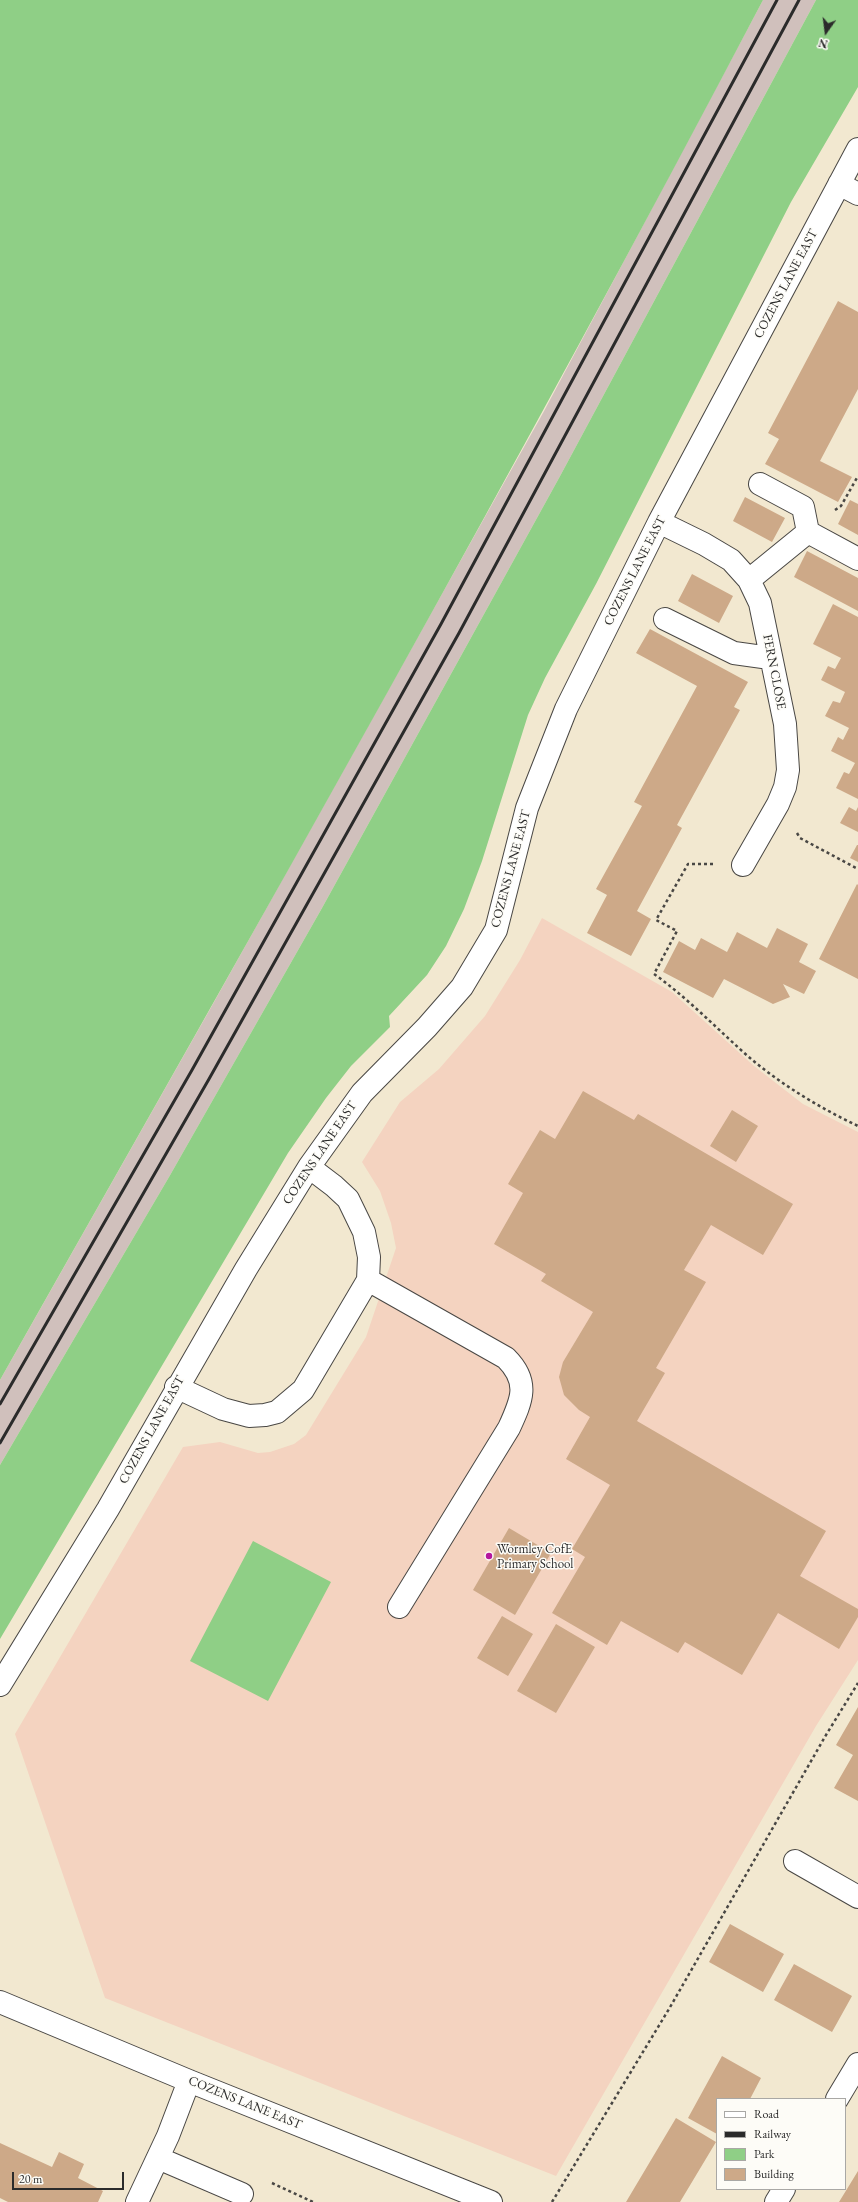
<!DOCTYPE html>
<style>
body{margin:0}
#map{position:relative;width:858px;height:2202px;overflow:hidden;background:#f2e8d0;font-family:"EB Garamond",serif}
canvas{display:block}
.legend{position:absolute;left:716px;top:2098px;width:130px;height:92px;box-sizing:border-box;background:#fdfcf7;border:1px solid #a9a8a5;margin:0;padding:5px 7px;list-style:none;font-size:12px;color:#2b2b2b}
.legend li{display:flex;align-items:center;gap:8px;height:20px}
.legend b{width:20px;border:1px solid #a9a8a5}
.north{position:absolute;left:806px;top:12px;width:40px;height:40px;-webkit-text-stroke:3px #fdfcf7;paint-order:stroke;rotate:194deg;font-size:11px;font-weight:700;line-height:16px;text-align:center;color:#2b2b2b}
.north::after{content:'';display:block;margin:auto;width:14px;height:18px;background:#2b2b2b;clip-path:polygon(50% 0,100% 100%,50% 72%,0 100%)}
.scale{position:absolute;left:12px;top:2172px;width:112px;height:18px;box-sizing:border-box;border:2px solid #2b2b2b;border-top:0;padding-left:5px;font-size:12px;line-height:14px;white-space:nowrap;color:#2b2b2b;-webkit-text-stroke:3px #fdfcf7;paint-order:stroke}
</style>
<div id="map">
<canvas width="858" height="2202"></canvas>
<ul class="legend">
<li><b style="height:5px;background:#fff"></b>Road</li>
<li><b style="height:5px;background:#2b2b2b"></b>Railway</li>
<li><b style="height:11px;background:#8fcf86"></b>Park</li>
<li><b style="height:11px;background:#cda988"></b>Building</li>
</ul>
<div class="north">N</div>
<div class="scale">20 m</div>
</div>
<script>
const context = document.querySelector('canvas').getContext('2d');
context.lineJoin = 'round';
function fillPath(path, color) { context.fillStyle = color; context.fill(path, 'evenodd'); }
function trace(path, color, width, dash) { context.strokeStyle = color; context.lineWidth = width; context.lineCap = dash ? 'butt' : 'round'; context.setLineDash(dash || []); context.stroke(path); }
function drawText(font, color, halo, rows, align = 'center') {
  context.font = font + ' "EB Garamond",serif'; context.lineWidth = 3; context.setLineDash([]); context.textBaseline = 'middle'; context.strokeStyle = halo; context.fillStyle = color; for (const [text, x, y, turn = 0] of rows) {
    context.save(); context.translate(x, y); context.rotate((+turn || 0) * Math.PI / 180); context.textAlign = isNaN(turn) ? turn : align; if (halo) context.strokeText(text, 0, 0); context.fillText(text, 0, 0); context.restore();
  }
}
fillPath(new Path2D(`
 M542,918l130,74 82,74 49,38 55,28v528l-42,66 -260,450 -451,-178 -90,-264 168,-287 37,-5 38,11 12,-1 24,-8 12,-9 60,-98 30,-89 -5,-25 -11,-32 -18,-29 38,-60 39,-33 46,-53 35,-56z`), '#f4d3c0');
fillPath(new Path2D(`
 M763,0h53l-257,478 -237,430 -153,269 -169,288v-85l209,-369 334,-598z`), '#d0c0bc');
fillPath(new Path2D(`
 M0,0h763c-244,465 -504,923 -763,1380z
 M816,0h42v87l-67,115 -195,382 -51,94 -17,37 -46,146 -18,48 -18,37 -19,29 -38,41 1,11 -39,39 -25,32 -38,55 -288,486v-174l169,-288 153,-269 237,-430z
 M253,1541l78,41 -63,119 -78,-40z`), '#8fcf86');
fillPath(new Path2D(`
 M838,301l20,11v77l-38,72 32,16 -14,25 -73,-38 14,-25 -11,-6z
 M745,497l40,21 -13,24 -39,-21z
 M850,500l8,4v31l-20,-11z
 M807,551l51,27v33l-64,-34z
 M692,574l41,22 -14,27 -41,-22z
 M833,604l25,13v182l-22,-11 8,-16 5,2 6,-11 -24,-12 7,-14 5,3 6,-12 -24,-12 8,-15 7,2 5,-11 -24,-12 7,-14 7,3 6,-11 -28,-14z
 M650,629l98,53 -14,25 6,3 -63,115 5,3 -45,83 14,8 -20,37 -44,-23 20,-38 -11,-6 46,-83 -8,-4 63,-116 -61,-33z
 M849,807l7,4 2,-4v25l-18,-9z
 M857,845h1v17l-8,-4z
 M857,884l1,1v94l-39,-20z
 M777,928l31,16 -9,18 17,9 -12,23 -21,-10 7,13 -17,7 -49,-25 -11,19 -50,-26 16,-31 16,9 6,-12 26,14 10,-20 30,16z
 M583,1091l51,29 4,-6 155,90 -30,51 -52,-30 -27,45 22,12 -50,86 9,5 -28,48 189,110 -26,45 58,33v8l-19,32 -61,-36 -36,62 -57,-33 -7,11 -57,-32 -14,24 -55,-32 33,-56 -13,-8 38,-64 -44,-26 24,-42 -11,-7 -15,-15 -5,-18 4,-15 30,-50 -52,-31 5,-7 -52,-30 29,-51 -15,-9 32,-54 15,9z
 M732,1110l26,16 -22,36 -26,-16z
 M509,1528l42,25 -36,62 -42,-25z
 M502,1616l31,18 -25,42 -31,-18z
 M556,1624l39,23 -39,66 -39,-22z
 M858,1707v94l-24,-13 19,-33 -17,-10z
 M730,1924l54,30 -21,38 -54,-30z
 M794,1964l58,32 -20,36 -58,-32z
 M722,2056l39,22 -11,21h-33v35l-29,-16z
 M676,2118l40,24 -36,60h-54z
 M0,2143l52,24 7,-15 25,12 -6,14 25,13 -5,11h-90l-8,-4z
 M858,2171v31h-19l8,-13z`), '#cda988');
const minor = new Path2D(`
 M839,184l19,10
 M760,484l43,23 5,25 50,27
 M659,522l45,22 27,16 18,20 11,23 25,121 3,46 -3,17 -7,17 -35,61
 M749,580l59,-48
 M665,619l69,34 36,5
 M368,1280l138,78c24,24 16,42 3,70l-110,179
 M176,1387l47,22 26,7 16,-1 12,-3 26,-22 65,-110 1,-23 -5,-25 -16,-33 -14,-13 -25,-19
 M0,1685l108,-176 138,-240 63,-102 53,-74 65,-66 35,-40 34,-57 31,-122 39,-99 93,-187 199,-373
 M795,1861l63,36
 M0,2002l189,79 302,121
 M837,2099l21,-35
 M158,2158l84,36
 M137,2202l31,-66 21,-55
 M776,2202l8,-13`);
trace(minor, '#494744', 24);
trace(new Path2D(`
 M835,510l6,-4 17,-30
 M797,833l3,5 58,31
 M713,864h-25l-32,56 21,11 -23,43c35,25 64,56 96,84 32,27 70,50 108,68
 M272,2183l41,19
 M552,2202l117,-193 157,-274 32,-52`), '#494744', 2.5, [3, 3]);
trace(minor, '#fff', 22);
trace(new Path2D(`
 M0,1404l192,-334 249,-446 336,-624
 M0,1443l209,-364 250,-446 340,-633`), '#2b2b2b', 3);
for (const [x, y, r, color] of [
 [489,1556,4,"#b5179e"]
]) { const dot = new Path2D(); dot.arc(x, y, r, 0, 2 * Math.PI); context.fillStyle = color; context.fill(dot); trace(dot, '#fdfcf7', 1.5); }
drawText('13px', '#2b2b2b', '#fdfcf7', [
 ["COZENS LANE EAST",786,284,-62],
 ["COZENS LANE EAST",635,571,-63],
 ["FERN CLOSE",774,672,79],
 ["COZENS LANE EAST",511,869,-75],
 ["COZENS LANE EAST",320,1153,-56],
 ["COZENS LANE EAST",152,1430,-61],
 ["COZENS LANE EAST",245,2103,22]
]);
drawText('13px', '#2b2b2b', '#fdfcf7', [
 ["Wormley CofE",497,1549],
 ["Primary School",497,1564]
], 'left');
</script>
